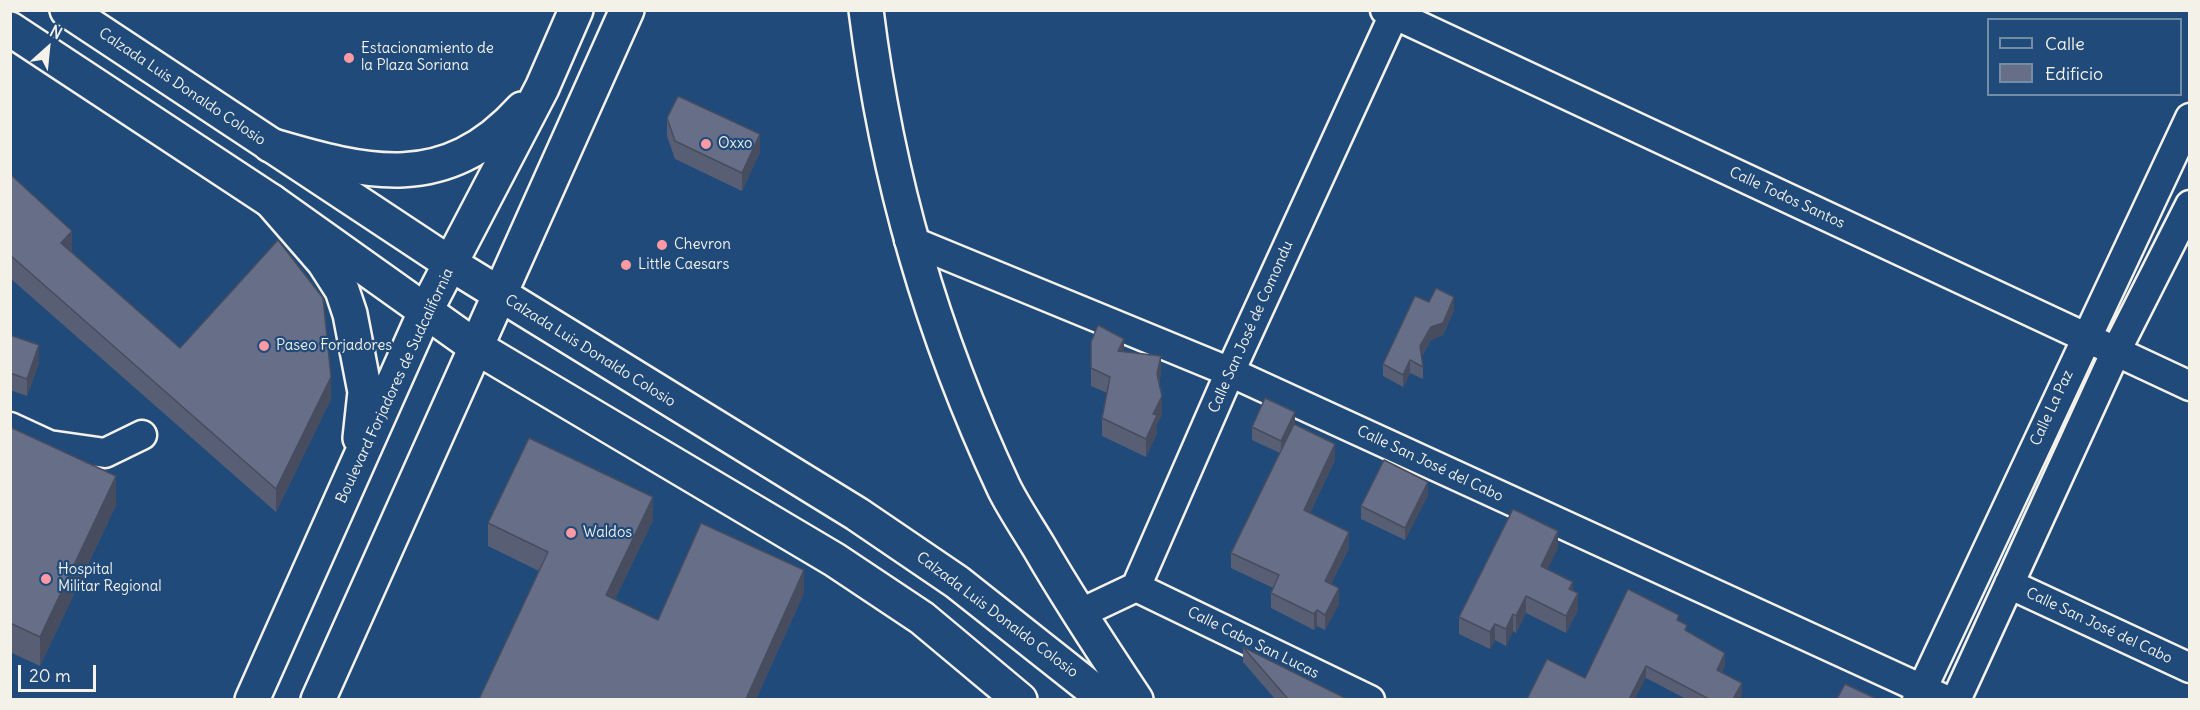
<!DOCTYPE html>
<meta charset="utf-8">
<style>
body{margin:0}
#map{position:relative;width:2200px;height:710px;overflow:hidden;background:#1f4a7a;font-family:Delius,sans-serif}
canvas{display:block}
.frame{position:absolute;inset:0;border:12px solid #f4f1e8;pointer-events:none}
.legend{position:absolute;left:1987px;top:18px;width:195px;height:78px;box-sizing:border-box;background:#1f4a7a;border:2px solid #748da6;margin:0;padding:8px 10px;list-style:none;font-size:18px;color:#f4f1e8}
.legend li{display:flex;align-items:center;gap:12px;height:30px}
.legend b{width:30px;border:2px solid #748da6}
.north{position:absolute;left:18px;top:18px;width:60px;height:60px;-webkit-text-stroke:4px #1f4a7a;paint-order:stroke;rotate:27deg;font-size:16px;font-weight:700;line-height:24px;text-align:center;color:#f4f1e8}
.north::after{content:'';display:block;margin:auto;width:21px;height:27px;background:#f4f1e8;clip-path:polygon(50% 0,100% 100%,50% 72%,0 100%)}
.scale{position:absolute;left:18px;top:665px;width:78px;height:27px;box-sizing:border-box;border:3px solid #f4f1e8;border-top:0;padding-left:8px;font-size:18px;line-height:21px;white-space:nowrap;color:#f4f1e8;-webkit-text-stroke:4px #1f4a7a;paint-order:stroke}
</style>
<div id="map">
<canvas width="2200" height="710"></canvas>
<div class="frame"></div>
<ul class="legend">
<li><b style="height:8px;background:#1f4a7a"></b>Calle</li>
<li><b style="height:16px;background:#666e88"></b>Edificio</li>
</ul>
<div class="north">N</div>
<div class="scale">20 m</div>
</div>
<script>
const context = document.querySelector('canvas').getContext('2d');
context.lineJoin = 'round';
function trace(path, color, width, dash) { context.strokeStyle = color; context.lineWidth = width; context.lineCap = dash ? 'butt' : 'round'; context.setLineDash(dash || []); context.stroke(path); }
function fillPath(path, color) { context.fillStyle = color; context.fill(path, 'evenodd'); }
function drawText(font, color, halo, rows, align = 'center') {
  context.font = font + ' Delius,sans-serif'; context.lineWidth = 4.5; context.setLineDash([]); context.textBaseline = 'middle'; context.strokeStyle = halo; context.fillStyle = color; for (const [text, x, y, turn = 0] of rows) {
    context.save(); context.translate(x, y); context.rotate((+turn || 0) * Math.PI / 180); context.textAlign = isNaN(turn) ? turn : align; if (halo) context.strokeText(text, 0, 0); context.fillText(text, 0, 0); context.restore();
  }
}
const street = new Path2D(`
 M1385,10l805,376
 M909,240l321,132 716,328
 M10,427l39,18 56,8 37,-18
 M2009,584l181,84
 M1136,587l234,113
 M1079,614l57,-27 94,-215 166,-362
 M1917,700l273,-582
 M1956,700l160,-349 74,-146`);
const secondary = new Path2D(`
 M67,10l384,254 406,250 100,68 149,118
 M10,29l261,172 205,146 359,213 87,58 98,82`);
const primary = new Path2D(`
 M866,10c21,169 66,324 138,478 10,20 23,39 35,59 30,52 63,102 97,153
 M270,145c98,29 175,49 252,-36
 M271,201l53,61 18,28 8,24 15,78 -5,46
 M252,700l174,-390 116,-222 34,-78
 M318,700l309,-690`);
trace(street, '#f4f1e8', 33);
trace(secondary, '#f4f1e8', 38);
trace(primary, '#f4f1e8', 38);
trace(street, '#1f4a7a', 28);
trace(secondary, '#1f4a7a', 33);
trace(primary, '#1f4a7a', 33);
fillPath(new Path2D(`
 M667,118l93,34 -18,39 -67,-32 -8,-23z
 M10,174l62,79 108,95 151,51 -55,113 -266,-234z
 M1429,302l25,8 -11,25 -12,5 -9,16 1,11v12l-13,-6 -7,14 -20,-11v-12z
 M10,335l29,28 -12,33 -17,-6z
 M1091,342l33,9 37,23 -2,8 3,32 -5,10v9l-11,24 -44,-21v-18l5,-25 -16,-7z
 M1295,424v1l40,35 -25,53 39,35 -18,36 8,20 -14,26 -8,-4 -3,4 -43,-22v-15l2,-5 -42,-20v-15l49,-100 -28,-13v-13z
 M10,427l106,78 -76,161 -30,-14z
 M1428,495l-23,45 -44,-21v-13z
 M653,520l-38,79 43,21 146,-27 -48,106 -217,-128 -51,-25v-23z
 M1558,548l-11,21 26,22 5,19 -12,23 -40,-20 -10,20 -3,-2 -7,15 -11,-6 -5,9 -31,-15v-17z
 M1679,621l8,11 38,33 -3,7 20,23 -2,4h-54l-40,-21h-61z
 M1243,647l102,52h-70l-32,-37z`), '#585f75');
fillPath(new Path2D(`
 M760,134v18l-18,39v-18z
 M72,231v23l-11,-11z
 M1454,297v13l-11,25 -12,5 -11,19v-13l11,-19z
 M1124,339v18l-6,-6z
 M39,345v18l-12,33v-17z
 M1161,356v18l-4,18v-18z
 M1410,360v13l-7,14v-12z
 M331,377v22l-55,113v-23z
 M1162,396v18l-5,10v9l-11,24v-18l7,-25z
 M1295,412v12l-14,29v-12z
 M1335,444v16l-31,66v-16z
 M116,476v29l-76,161v-29z
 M1428,482v13l-23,45v-12z
 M653,497v23l-47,98v-23z
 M1558,531v17l-17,35v-17z
 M1349,532v16l-24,49v-16z
 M804,570v23l-48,106h-10z
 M1573,582v16l-4,-9z
 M1339,588v16l-14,26v-15z
 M1578,593v17l-12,23v-17z
 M1526,596v17l-10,20v-17z
 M1317,610v16l-3,4v-16z
 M1513,614v17l-7,15v-17z
 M1495,624v16l-5,9v-17z
 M1725,653v12l-8,17v-12z
 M1646,666v12l-11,21h-6z
 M1742,683v12l-2,4h-7z`), '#474d5f');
const building = new Path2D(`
 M678,96l82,38 -18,39 -67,-32 -8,-23z
 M10,174l62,57 -11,12 119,105 98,-108 45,58 8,79 -55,112 -266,-234z
 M1436,288l18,9 -11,26 -12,4 -11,19 3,21 -13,-7 -7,15 -20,-11 32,-68 14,6z
 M1098,325l26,14 -6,12 43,5 -4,18 5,22 -9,18 4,1 -11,24 -44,-21 8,-41 -19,-9v-26z
 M10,335l29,10 -12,34 -17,-6z
 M1265,398l30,14 -14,29 -29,-14z
 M1294,424l41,20 -31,66 45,22 -24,49 14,7 -14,27 -8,-5 -3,4 -43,-21 8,-18 -48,-22z
 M10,427l106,49 -76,161 -30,-14z
 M529,438l124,59 -47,98 52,25 43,-97 103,47 -58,129h-267l69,-147 -60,-29z
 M1384,460l44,22 -23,46 -44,-22z
 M1513,509l45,22 -17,35 32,16 -4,7 9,4 -12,23 -40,-20 -10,20 -3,-2 -7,15 -11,-5 -5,8 -31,-15z
 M1628,589l51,26 -2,5 10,5 -2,5 40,23 -8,17 25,13 -9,16h-24l-63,-33 -17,33h-102l20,-40 38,19z
 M1243,647l102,51 -1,1h-56z
 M1845,684l32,15h-40z`);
fillPath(building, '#666e88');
trace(building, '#474d5f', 1.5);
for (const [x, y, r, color] of [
 [349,58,6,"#ff9aa2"],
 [706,144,6,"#ff9aa2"],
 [662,245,6,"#ff9aa2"],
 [626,265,6,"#ff9aa2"],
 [264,346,6,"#ff9aa2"],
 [571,533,6,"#ff9aa2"],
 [46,579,6,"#ff9aa2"]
]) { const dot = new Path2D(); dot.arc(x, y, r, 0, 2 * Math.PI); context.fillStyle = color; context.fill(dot); trace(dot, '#1f4a7a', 2); }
drawText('15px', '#f4f1e8', '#1f4a7a', [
 ["Estacionamiento de",361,49],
 ["la Plaza Soriana",361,66],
 ["Oxxo",718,144],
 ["Chevron",674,245],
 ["Little Caesars",638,265],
 ["Paseo Forjadores",276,346],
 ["Waldos",583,533],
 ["Hospital",58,570],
 ["Militar Regional",58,587]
], 'left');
drawText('15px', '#f4f1e8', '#1f4a7a', [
 ["Calzada Luis Donaldo Colosio",182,87,34],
 ["Calle Todos Santos",1787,198,25],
 ["Calle San José de Comondu",1251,327,-66],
 ["Calzada Luis Donaldo Colosio",590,351,32],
 ["Boulevard Forjadores de Sudcalifornia",395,386,-65],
 ["Calle La Paz",2052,408,-65],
 ["Calle San José del Cabo",1430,464,25],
 ["Calzada Luis Donaldo Colosio",997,615,37],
 ["Calle San José del Cabo",2099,626,25],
 ["Calle Cabo San Lucas",1253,643,26]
]);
</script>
